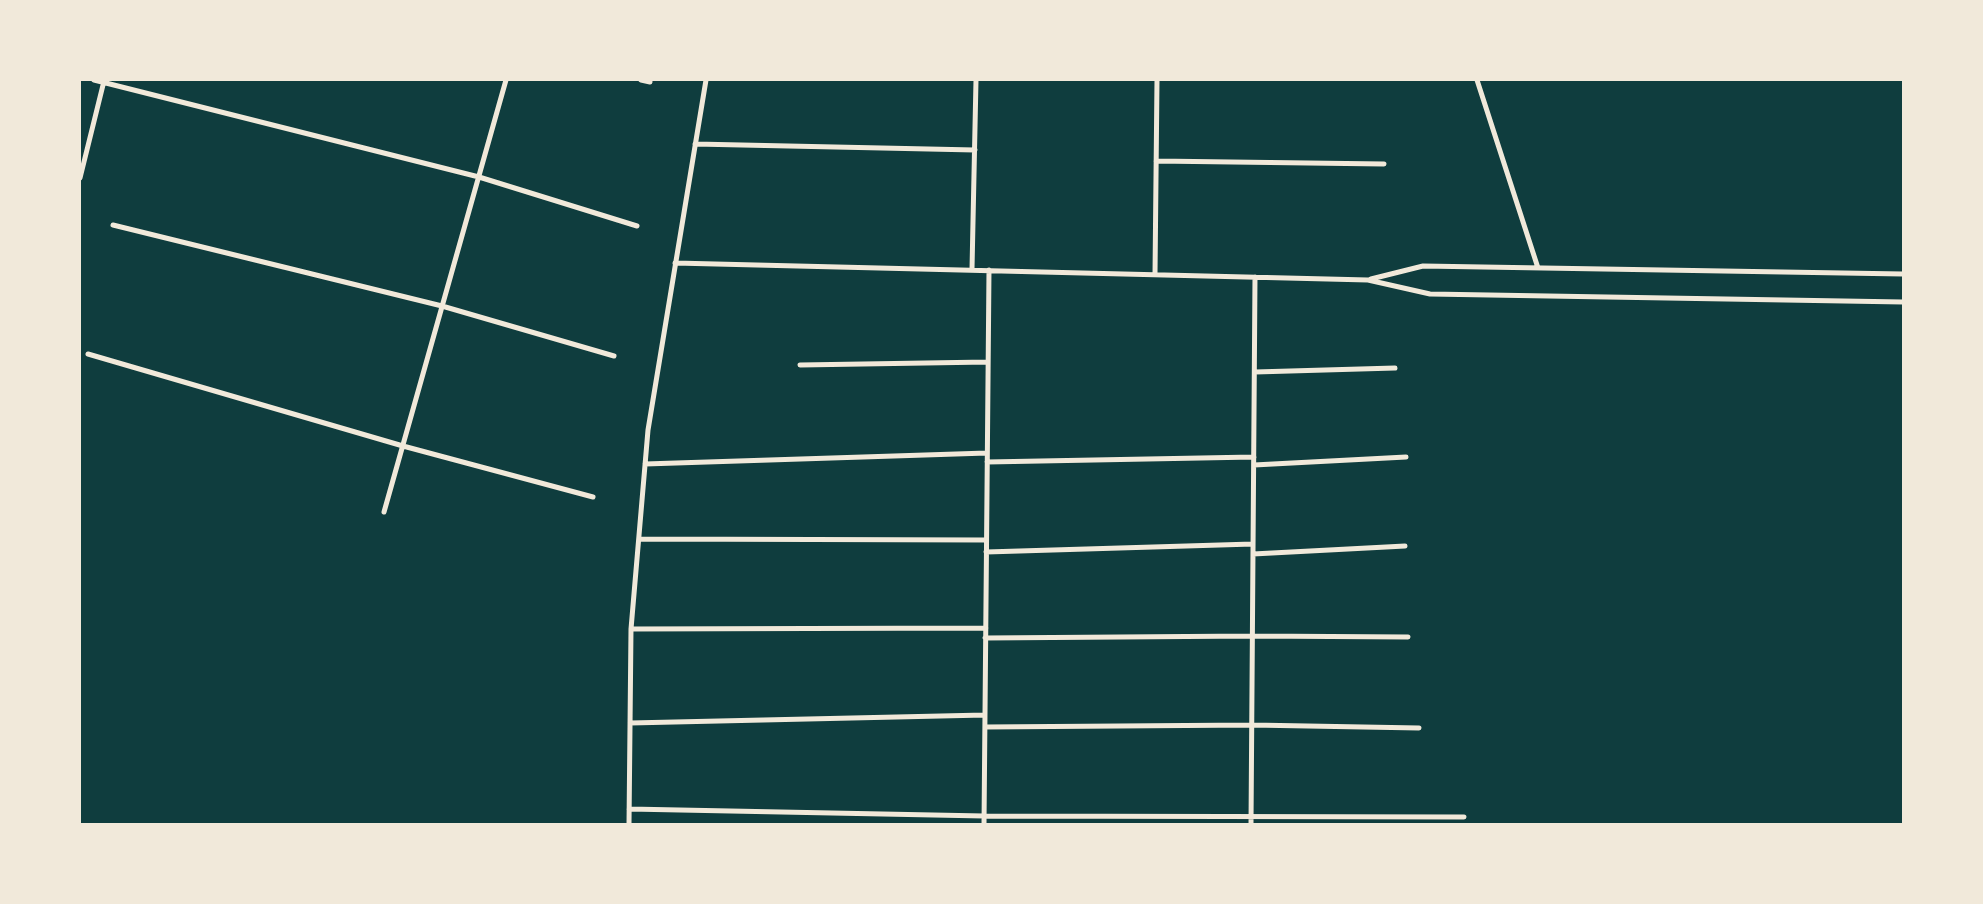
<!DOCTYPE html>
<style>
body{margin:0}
#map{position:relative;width:1983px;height:904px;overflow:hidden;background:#0f3d3e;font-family:Inter,sans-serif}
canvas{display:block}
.frame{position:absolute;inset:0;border:81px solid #f1e9da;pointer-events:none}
</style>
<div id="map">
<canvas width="1983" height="904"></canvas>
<div class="frame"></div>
</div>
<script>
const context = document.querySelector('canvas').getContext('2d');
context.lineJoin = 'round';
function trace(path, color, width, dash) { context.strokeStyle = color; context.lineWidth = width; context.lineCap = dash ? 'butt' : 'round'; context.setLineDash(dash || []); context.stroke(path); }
trace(new Path2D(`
 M94,80l385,97 158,49
 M641,80l9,2
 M1477,80l61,188
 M695,144l280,6
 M1156,161l228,3
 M80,178l24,-97
 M113,225l329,81 172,50
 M675,263l693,17 62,14 473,8
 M972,269l4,-189
 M1155,274l2,-194
 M1371,279l52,-13 480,8
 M88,354l315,92 190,51
 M800,365l188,-3
 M1255,372l140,-4
 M987,462l267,-5
 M645,464l342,-11
 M1254,465l152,-8
 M384,512l122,-432
 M639,539l347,1
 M986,552l267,-8
 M1253,554l152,-8
 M631,629l355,-1
 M985,638l268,-2 155,1
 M630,723l355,-8
 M985,727l267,-2 167,3
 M629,809l355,7 480,1
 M629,824l2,-195 17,-199 58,-350
 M984,824l5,-554
 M1251,824l4,-547`), '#f1e9da', 5);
</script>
